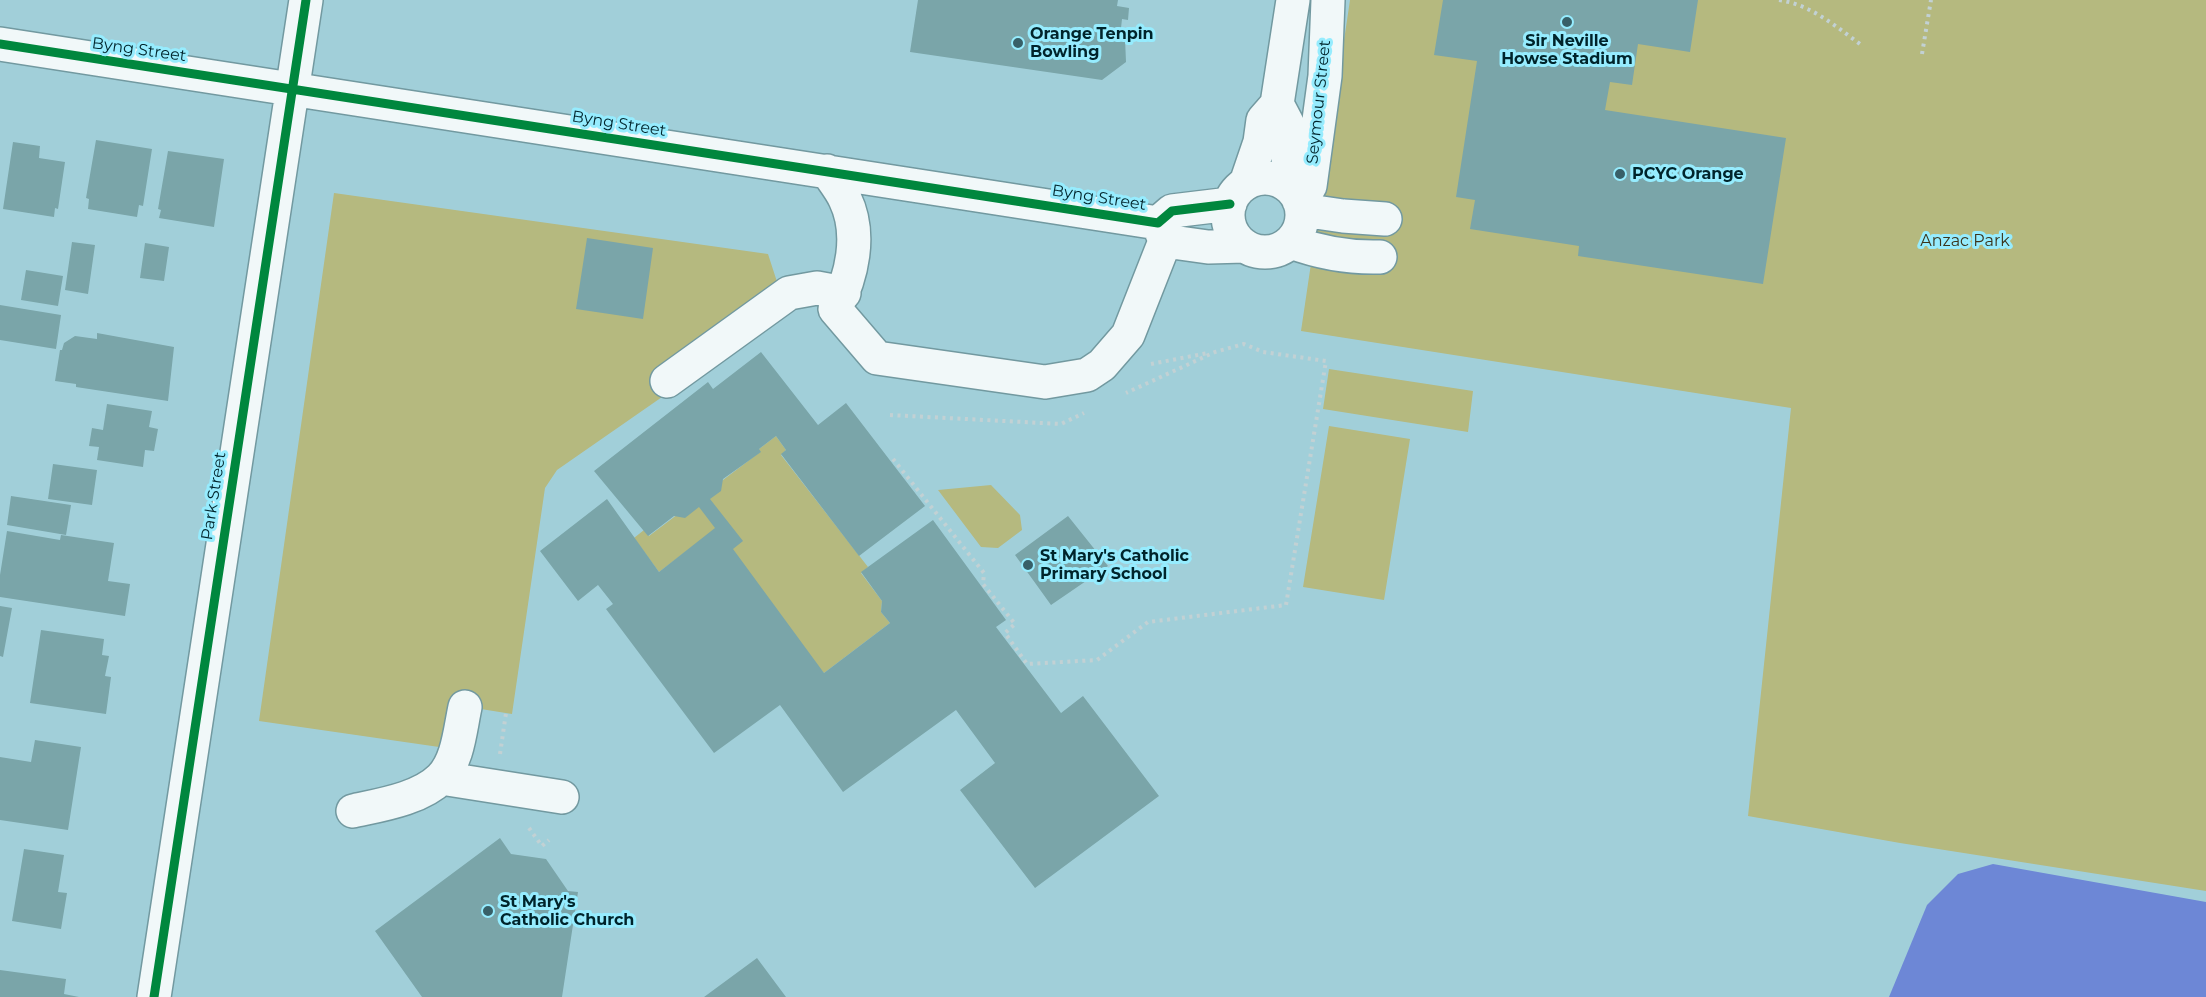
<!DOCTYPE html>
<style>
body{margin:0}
canvas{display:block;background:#a1cfd9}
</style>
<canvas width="2206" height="997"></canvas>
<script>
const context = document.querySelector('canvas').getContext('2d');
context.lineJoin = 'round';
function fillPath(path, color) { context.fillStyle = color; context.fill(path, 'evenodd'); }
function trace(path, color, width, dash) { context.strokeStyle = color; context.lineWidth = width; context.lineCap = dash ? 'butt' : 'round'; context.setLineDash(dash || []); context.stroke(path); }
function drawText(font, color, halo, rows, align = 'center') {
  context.font = font + ' Montserrat,sans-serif'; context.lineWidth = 6; context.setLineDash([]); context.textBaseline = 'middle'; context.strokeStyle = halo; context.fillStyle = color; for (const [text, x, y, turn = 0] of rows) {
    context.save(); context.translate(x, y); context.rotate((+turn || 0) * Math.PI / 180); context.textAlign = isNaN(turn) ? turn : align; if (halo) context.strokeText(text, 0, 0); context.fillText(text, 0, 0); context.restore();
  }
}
fillPath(new Path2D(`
 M1350,0h856v891l-306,-48 -152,-27 43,-408 -490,-77z
 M334,193l434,61 12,37 -102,74 -24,6 21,17 -118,82 -12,18 -33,226 -56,-9 -10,43 -187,-27z
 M1329,369l144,22 -5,41 -145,-23z
 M1329,426l81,13 -26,161 -81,-13z
 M776,436l10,14 -5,5 87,112 -7,6 21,28 -1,11 9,11 -66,50 -136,-123 -29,22 -25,-34 10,-8 5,6 111,-84 -1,-3z
 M991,485l29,30 2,15 -24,18 -17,-1 -43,-57z`), '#b5b97f');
fillPath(new Path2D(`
 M1993,864l213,38v95h-317l38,-92 31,-31z`), '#6d87d6');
fillPath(new Path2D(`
 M918,0h200l-1,6 12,2 -1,12 -6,-1 -2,18 5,1 1,24 -24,18 -192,-28z
 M1443,0h255l-8,52 -52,-8 -6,41 -22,-3 -5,28 181,28 -23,146 -185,-28 1,-10 -109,-17 5,-29 -19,-3 21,-136 -43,-6z
 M96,140l56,9 -9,57 -4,-1 -2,12 -49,-8 1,-10 -3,-1z
 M13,142l27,4 -1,12 26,4 -7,47 -3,-1 -1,9 -51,-8z
 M168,151l56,8 -10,68 -55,-9 2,-8 -3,-1z
 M587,238l66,10 -10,71 -67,-10z
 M72,242l23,3 -7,49 -23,-4z
 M145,243l24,4 -5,34 -24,-3z
 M26,270l37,6 -5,30 -37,-6z
 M0,305l61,10 -5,34 -56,-9z
 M97,333l77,14 -6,54 -92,-14v-3l-21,-3 5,-31h2l2,-7 11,-7 22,3z
 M761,352l57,73 28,-22 79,103 -66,50 -78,-102 5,-4 -10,-14 -17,13 2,3 -38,27 -2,12 -11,8 33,42 -10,8 91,124 66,-50 -9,-11 1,-11 -21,-29 72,-52 73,100 -10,7 65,86 22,-17 76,100 -124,92 -75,-98 35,-27 -39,-53 -113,82 -63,-87 -66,48 -108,-144 7,-5 -15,-19 -20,16 -38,-50 67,-52 52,73 56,-44 -16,-21 -14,11 -11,-2 -26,20 -54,-65 114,-89 5,7z
 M107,404l45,7 -3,16 9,2 -4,22 -9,-1 -2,17 -46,-7 2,-13 -10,-1 3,-18 11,2z
 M53,464l44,6 -5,35 -44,-6z
 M11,496l60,9 -5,30 -59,-10z
 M1068,516l40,50 -57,39 -36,-50z
 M7,531l53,9 1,-5 53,8 -6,38 22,3 -5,32 -125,-19v-22z
 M0,606l12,2 -9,49 -3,-1z
 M41,630l63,9 -2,16 7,1 -4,20 6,1 -5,37 -76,-11z
 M35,740l46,7 -13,83 -68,-10v-63l31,5z
 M500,838l11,16 35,5 22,32 10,1 -16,105h-140l-47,-66z
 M24,849l40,6 -6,37 9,1 -6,36 -49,-8z
 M757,958l29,39h-82z
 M0,970l66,9 -2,15 15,3h-79z`), '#7aa5a9');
const minor = new Path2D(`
 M0,44l1158,179 14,-12 58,-7
 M1277,104l10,19 2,64
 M827,171c6,9 14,19 18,28 17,35 7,78 -10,110l42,49 168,24 42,-7 15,-10 26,-30 37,-94
 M1228 215a37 37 0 1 1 74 0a37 37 0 1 1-74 0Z
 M1246,183l14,-41 3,-22 14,-16 16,-104
 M1299,201l11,-15 15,-110 3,-76
 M1302,210l41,6 42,3
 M1158,223l7,18 43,6 37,-1
 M1291,242c30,11 57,16 89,15
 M667,381l122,-88 28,-5 27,5
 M441,778l121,19
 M353,811c27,-6 67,-12 88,-33 17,-17 19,-48 24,-71
 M154,997l152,-997`);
trace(minor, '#7299a0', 36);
trace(new Path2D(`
 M1779,0c32,5 55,25 81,44
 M1922,54l9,-54
 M1151,364l57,-11
 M890,415l171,9 23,-11
 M893,459l91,114 -1,11 32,40 -10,9 22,31 70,-4 51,-38 138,-17 40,-244 -63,-9 -19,-8 -29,8 -89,41
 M500,754l6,-41
 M529,828l13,18 7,-6`), '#c2d1d4', 4, [3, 4.5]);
trace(minor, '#f1f8f9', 33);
trace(new Path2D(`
 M0,44l1158,179 14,-12 58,-7
 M154,997l152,-997`), '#00873e', 9);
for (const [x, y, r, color] of [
 [1567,22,6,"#386068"],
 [1018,43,6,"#386068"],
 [1620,174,6,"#386068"],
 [1028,565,6,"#386068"],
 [488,911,6,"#386068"]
]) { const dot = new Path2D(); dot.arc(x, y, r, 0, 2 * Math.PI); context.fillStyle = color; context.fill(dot); trace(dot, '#96ecfe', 2); }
drawText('bold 16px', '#00242b', '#96ecfe', [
 ["Orange Tenpin",1030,34],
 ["Bowling",1030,52],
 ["Sir Neville",1567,41,"center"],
 ["Howse Stadium",1567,59,"center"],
 ["PCYC Orange",1632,174],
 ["St Mary's Catholic",1040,556],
 ["Primary School",1040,574],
 ["St Mary's",500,902],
 ["Catholic Church",500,920]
], 'left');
drawText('16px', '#00242b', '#96ecfe', [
 ["Byng Street",139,50,8],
 ["Seymour Street",1319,102,-84],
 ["Byng Street",619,124,9],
 ["Byng Street",1099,198,9],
 ["Park Street",214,496,-81]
]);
drawText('16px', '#3b341c', '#96ecfe', [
 ["Anzac Park",1965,241]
]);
</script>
